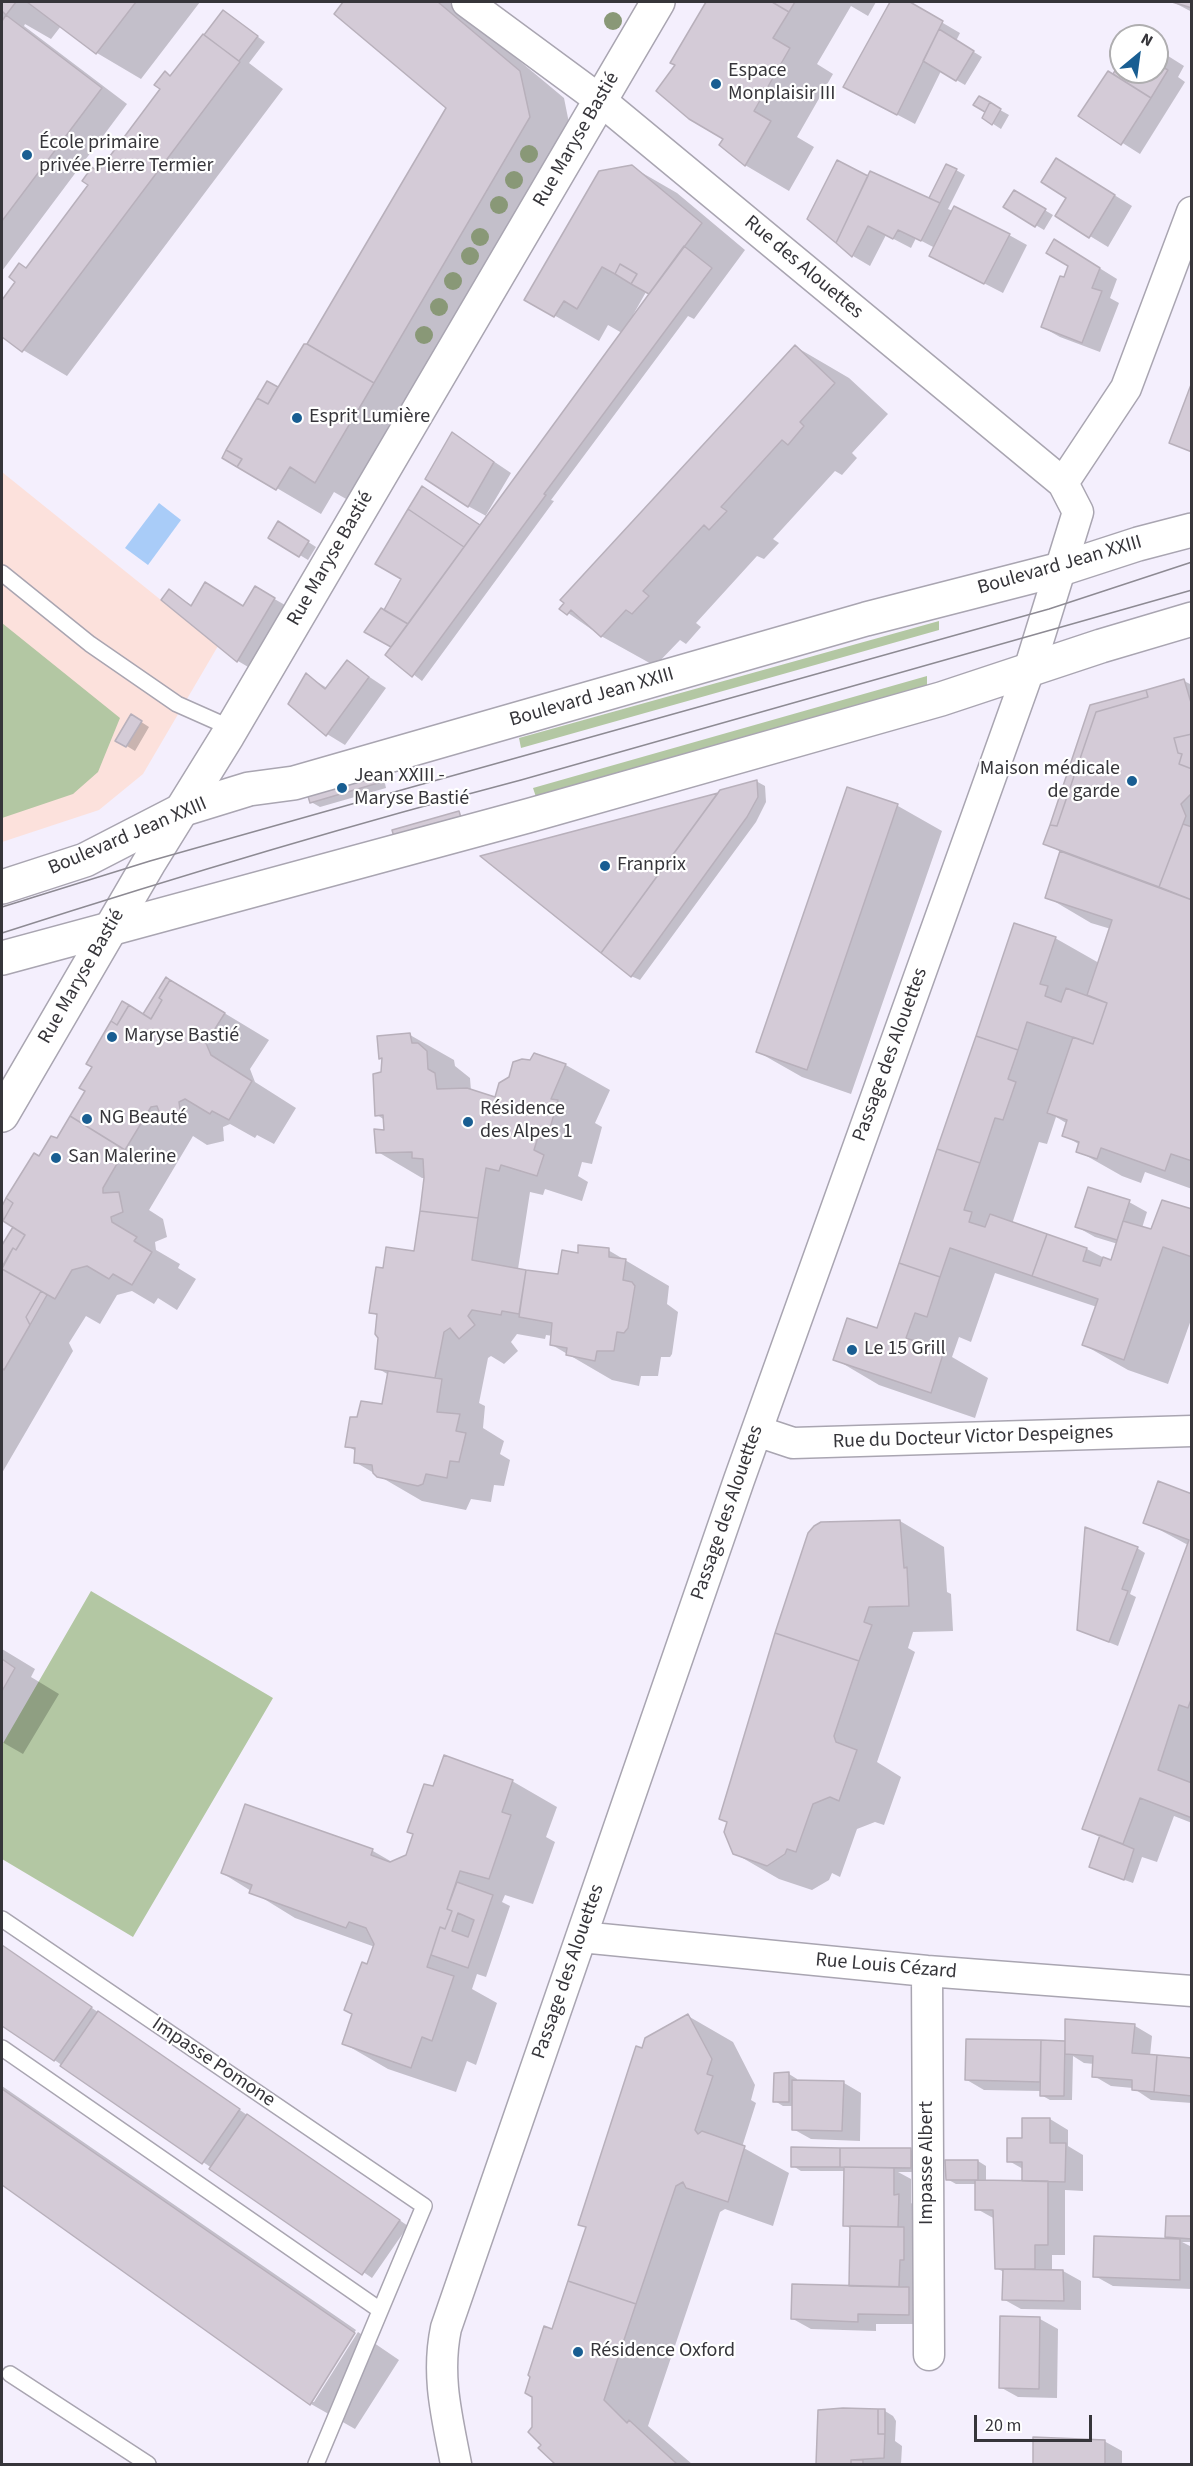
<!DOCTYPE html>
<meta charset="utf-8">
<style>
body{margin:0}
#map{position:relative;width:1193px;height:2466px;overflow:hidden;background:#f4effd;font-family:"Source Sans 3",sans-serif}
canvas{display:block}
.frame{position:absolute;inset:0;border:3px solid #36353a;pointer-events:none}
.north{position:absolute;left:1109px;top:24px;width:60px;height:60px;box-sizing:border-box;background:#fff;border:2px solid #afaeb0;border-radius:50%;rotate:29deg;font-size:16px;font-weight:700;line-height:24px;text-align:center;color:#36353a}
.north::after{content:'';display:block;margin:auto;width:21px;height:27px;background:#195e92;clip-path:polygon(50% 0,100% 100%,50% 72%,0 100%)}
.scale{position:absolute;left:974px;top:2415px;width:118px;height:27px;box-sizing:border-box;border:3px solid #36353a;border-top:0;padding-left:8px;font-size:18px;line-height:21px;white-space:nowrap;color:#36353a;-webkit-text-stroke:4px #fff;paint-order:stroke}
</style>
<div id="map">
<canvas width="1193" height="2466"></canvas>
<div class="frame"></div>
<div class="north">N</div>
<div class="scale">20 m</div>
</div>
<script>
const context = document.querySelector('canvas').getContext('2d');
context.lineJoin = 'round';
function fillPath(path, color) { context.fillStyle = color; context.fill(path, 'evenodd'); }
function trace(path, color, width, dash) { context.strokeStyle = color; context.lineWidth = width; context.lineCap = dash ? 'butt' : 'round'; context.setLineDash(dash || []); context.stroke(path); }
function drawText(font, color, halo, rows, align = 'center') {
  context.font = font + ' "Source Sans 3",sans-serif'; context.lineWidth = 4.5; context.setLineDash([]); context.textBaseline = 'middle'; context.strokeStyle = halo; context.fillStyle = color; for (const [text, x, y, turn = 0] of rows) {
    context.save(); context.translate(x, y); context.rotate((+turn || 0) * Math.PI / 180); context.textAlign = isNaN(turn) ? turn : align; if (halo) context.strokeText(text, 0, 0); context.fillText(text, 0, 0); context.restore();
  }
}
fillPath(new Path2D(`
 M2,472l216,174 -75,128 -44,36 -97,32z`), '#fce1dc');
fillPath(new Path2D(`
 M939,621v9l-418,118 -2,-10z
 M2,623l118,95 -22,54 -25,22 -71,24z
 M927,676v10l-391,111 -3,-9z
 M91,1591l182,107 -140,239 -131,-78v-114z`), '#b3c7a3');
fillPath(new Path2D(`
 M159,503l22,17 -33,45 -23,-17z`), '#a9ccf8');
fillPath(new Path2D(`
 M2,2h198l-59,77 -44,-26 -36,-27 -10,13 -26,-15 -1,2 103,78 -125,167z
 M345,2h104l115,96 9,45 -213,364 -26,-15 -13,22 -97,-57 43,-74 12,6 28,-41 141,-241 -112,-94z
 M707,2h169l-8,14 -17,-10 -34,58 16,10 -36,63 17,10 -25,44 -44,-26 -24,-21 4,-6 -48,-73z
 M892,2h15l53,31 -4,8 26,16 -17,28 -24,-14 -26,53 -70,-37z
 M1173,2h19v10z
 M231,17l34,25 -16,21 34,26 -216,287 -44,-26 -21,-15v-32l161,-214 2,-16 7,4z
 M1157,49l27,17 -6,11 7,5 -45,72 -60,-38 41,-53v9h36z
 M979,98l30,17 -8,14 -17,-11 3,-6 -12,-8z
 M632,167l45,26 68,57 -51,69 -6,-3 -137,184 3,1 -132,180 -35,-27 6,-7 2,-29 27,-130 59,38 7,-9 -20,-11 -15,-72 58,39 -25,42 2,1 134,-183 -14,-8 -9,16 -73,-42zM646,292l5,2 -16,22 -2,-1z
 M956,170l9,5 -17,34 61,26 18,10 -24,48 -72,-37 4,-8 -19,-10 -5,10 -25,-13 -16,31 -17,-10 15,-78 70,26z
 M1074,170l58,36 -24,41 -51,-31 11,-19z
 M1014,192l39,23 -9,15 -39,-23z
 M1072,251l45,28 -7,19 9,5 -19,49 -40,-15 -18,-10 23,-48z
 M796,347l53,31 39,36 -36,39 5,5 -15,17 -7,-4 -62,68 6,4 -15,16 -7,-3 -61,67 5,4 -15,17 -6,-4 -25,26 -54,-30 -40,-28z
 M279,523l37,24 -8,13 -38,-23z
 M255,588l37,21 -37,62 -17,-10 -75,-61 6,-9 24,15 50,1z
 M347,662l39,26 -41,57 -18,-11 -21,-59 21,13z
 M1184,681l8,4v504l-47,-17 -4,11 -19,-7 -44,-25 2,-6 -16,-10 4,-11 -12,-7 -9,27 -8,-2 -27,82 75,25 25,13 6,-18 -23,-7 -18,-10 52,-25 18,10 -5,16 10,3 40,-20v106l-24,67 -40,-14 -44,-25 13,-38 -102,-34 -24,69 -12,-5 -7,20 36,21 -13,40 -96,-33 -44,-26 43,-29 177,-392 44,25 12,-34 -20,-6 -44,-26 14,-45 -16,-9z
 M132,716l17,11 -14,24 -18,-11z
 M375,774l9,5 2,9 -66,19 -9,-5z
 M756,781l9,5 1,16 -10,20 -116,158 -9,-4 88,-182z
 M848,789l50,17 44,25 -91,263 -49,-17 -44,-25z
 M211,1005l58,35 -19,29 5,13 41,26 -22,36 -17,-9 -2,3 -25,-14 -7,3 1,14 -17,4 -14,-9 -44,74 14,9 4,18 -12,5 1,8 24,14 -2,4 18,11 -19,31 -19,-12 -4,6 -22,-13 -15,4 -17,29 -14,-8 -17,27 4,8 -71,122v-225l11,-19 9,2 -20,-13v-9l32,-54 6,3 17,-18 87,-125z
 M410,1035l44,25 1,6 15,12 1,13 25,8 68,-35 46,26 -15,33 7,4 -10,37 -10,-2 -4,14 10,6 -6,19 -37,-12 -2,6 -13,-3 -12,77 42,6 19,-20 29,-5 61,36 -2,18 11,8 -6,42 -2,3h-9l-3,19h-17l-2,10 -27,-6 -60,-35 1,-9 -7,-1 -1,4 -28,-5 -6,8 7,9 -14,13 -13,-8 -3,2 -9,45 6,3 -2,22 21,13 -4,13 10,6 -6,26 -10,-1 -3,17 -20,-3 -5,11 -44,-9 -67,-39 1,-11 -9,-5 11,-28 25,-12 6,-31 -12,-7 3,-30 -2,-22 -7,-4 13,-43 31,-16 11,-75h-4l-44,-26 8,-21 -1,-11 -8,-5 6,-42v-13l-3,-2z
 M1192,1495v328l-18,-7 -17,46 -15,-5 -9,26 -33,-12 1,-33 -17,-10 104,-283 -43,-23z
 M900,1521l44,26 3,45 4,2 2,37 -40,1 -5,16 7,4 -38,110 24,15 -17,48 -9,-3 -18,7 -17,48 -8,-4 -3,7 -17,10 -33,-11 -45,-26z
 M1137,1548l8,5 -15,41 6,3 -18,49 -40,-16z
 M2,1649l33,20 -4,8 28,17 -36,60 -21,-12z
 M512,1781l45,26 -11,30 9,5 -22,62 -28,-9 -3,7 8,4 -24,71 -9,-3 -5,15 25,14 -21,62 -9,-4 -11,31 -68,-23 -45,-26 32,-96 -80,-29 -73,-45 24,-67 127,45 19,11 15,-6 27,-68z
 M2,1946l406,280 -36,52 -370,-254z
 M688,2016l45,26 22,43 -4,15 5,3 -14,44 47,26 -16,53 -48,-17 -5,3 -72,214 44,38h-134l-18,-16 3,-3 -9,-17 19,-98 34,-102 -7,-4 63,-174z
 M1135,2026l17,10 -2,20 42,3v44l-41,-3 -18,-12 -22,-2 -17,-10v-12l-10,-1 -11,-7 -1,44h-22l-9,-5v-4l-57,-1 -17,-10 1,-40 99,3z
 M789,2074l8,5v3l47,1 17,10 -1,48 -49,-2 -18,-10v-23h-10l-8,-5z
 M2,2086l354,244 -46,72h4l44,-70 41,28 -44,69 -44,-25 -309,-221z
 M1023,2119h27l18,11v16l15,9v36l-18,-1v65h-13v16h11l18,10v29l-60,-1 -18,-10 1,-27 -8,-4 -1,-49 -18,-10v-25h-21l-9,-5 31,-18 8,5v16l37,1v-14l-14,-8 14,-21z
 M911,2150l8,5v17h-21l13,7v24l5,3 11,118h-51v7l-65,-2 -18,-10 57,-32 2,-58 -8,-4 1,-54h-44l-8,-5z
 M1192,2218v24h-10l10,5v42l-79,-3 -18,-10 78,-36 -6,-4z
 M1040,2319l18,10 -1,69 -39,-1 -18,-10z
 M819,2411h66l8,5 3,5 -1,20 7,5 -1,18h-83z
 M1035,2439l69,2 18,10v13h-88z`), '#0003');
const building = new Path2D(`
 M2,2h14l-10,13 -4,-4z
 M27,2h109l-40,52z
 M343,2h95l82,69 10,46 -156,266 -67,-39 139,-236 -112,-94z
 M706,2h66l17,10 -16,26 17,10 -36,63 17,10 -26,45 -26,-21 4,-6 -34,-20 -33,-28 19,-26 -5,-2z
 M772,2h23l-6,10z
 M890,2h20l33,19 -46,94 -54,-28z
 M1172,2h20v6z
 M223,10l35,26 -19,25 -35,-26z
 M6,15l96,73 -100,133v-200z
 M939,29l35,22 -18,30 -33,-20z
 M203,34l37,28 -218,290 -20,-15v-37l13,-18 -6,-5 10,-14 7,5 62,-83 -6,-4 10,-14 6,5 62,-83 -6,-4 11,-14 5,5z
 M1157,48l10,7 -6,11 7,4 -17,28 -38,-24 8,-14v12h36z
 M1108,71l43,27 -30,47 -43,-29z
 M979,96l11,6 -5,10 -12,-7z
 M990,102l11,7 -9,16 -10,-7z
 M1056,158l59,37 -26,43 -34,-22 11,-18 -25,-16z
 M837,160l31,16 -32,67 -29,-24z
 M946,164l11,5 -17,34 -11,-5z
 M632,165l70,58 -53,71 -18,-10 6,-10 -17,-10 -5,10 -13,-7 -25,42 -13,-8 -10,16 -30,-17 75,-129z
 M870,171l70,32 -19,38 -23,-11 -5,9 -25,-13 -16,31 -16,-14z
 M1014,190l32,19 -11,18 -32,-20z
 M954,206l56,28 -26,50 -55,-28z
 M1054,239l46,29 -8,20 10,3 -20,52 -41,-16 19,-51 4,1 4,-11 -22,-13z
 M684,246l28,22 -168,226 2,1 -134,182 -27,-22z
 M620,264l17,10 -6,10 -16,-10z
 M304,344h3l67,39 -17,29 -7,-4 -5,8 7,4 -37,63 -25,-16 -14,23 -39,-23 5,-8 -16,-9 31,-52 11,6z
 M795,345l40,38 -35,39 4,4 -16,19 -6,-5 -61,67 6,4 -18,19 -5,-5 -61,66 6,5 -17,18 -6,-4 -25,27 -30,-27 -4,5 -8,-6 5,-6 -4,-3z
 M267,381l11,6 -10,17 -11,-6z
 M1192,382v70l-23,-9z
 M350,408l7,4 -5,8 -7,-4z
 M452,432l42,30 -26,45 -43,-28z
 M226,450l16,9 -5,8 -15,-9z
 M422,486l58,39 -16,22 -56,-38z
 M408,509l56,38 -56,77 -24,-14 17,-31 -26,-15z
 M278,521l31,20 -10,16 -31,-19z
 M205,582l38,24 12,-20 20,12 -38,64 -76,-62 8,-11 22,17z
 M381,608l27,16 -17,23 -27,-15z
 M347,660l22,17 -43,59 -38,-32 18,-31 19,16z
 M1184,679l8,27v28l-18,4 4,15 4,1 -3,10 13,5v24l-11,11 5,12 -27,71 -116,-43 7,-19 7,1 39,-114 52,-15 -2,-7z
 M1146,690l2,7 -52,15 -39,114 -7,-1 40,-120z
 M131,714l11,7 -16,26 -11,-6z
 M1192,734v35l-13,-5 3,-10 -4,-1 -4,-15z
 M375,773l3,10 -68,20 -3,-10z
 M757,780l1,17 -11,20 -116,160 -30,-24 119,-163z
 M847,787l51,17 -91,266 -51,-18z
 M718,793l-117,160 -121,-97z
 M459,811l3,10 -67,20 -3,-11z
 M1183,824l9,3v73l-33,-13z
 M1060,851l132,49v261l-21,-7 -6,17 -64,-23 -4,11 -21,-7 3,-10 -17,-6 5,-16 -20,-7 26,-76 20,7 14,-41 -20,-8 25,-75 -67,-22z
 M1014,923l42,14 -16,47 8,2 -3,10 16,6 5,-14 41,15 -14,41 -66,-22 -9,28 -42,-14z
 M166,977l4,3 -11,18 3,2 -11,19 -8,-5z
 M170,980l55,33 -19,30 5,12 41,26 -23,39 -17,-9 -2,3 -25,-15 -6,3 2,14 -19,4 -5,-14 -6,1 -26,43 -55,-34 15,-25 -6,-3 13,-21 -6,-3 25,-43 6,4 12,-20 22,14 11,-19 -3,-2z
 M122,1001l7,4 -12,20 -6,-4z
 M410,1033l2,10h6l9,8 1,18 7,4 2,16 30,-1 28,9 4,-14 10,-6 4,-15 9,-3 8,1 4,-7 32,11 -15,35 7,1 -11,39 -9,-2 -4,13 10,5 -7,21 -36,-11 -2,6 -13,-3 -8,50 -58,-7 4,-33 -1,-19 -11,-1v-6l-36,1 -2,-24 10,1 -1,-15 -8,1 -2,-42 8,-2 1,-14 -3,1 -2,-23z
 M976,1036l42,14 -10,29 8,3 -13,38 -8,-2 -15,45 -43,-14z
 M70,1116l55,34 -22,38v5l16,-1 4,20 -12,5 1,5 25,15 -3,4 18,11 -20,33 -19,-11 -4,5 -22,-13 -15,4 -17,29 -53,-30 11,-21 3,2 9,-15 -22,-14 10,-18 -7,-5 28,-45 5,3 12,-20 6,2z
 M937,1149l43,14 -16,47 8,2 -3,10 16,5 5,-13 57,20 -15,42 -82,-28 -10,29 -41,-14z
 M1088,1187l42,13 -13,40 -42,-13z
 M6,1198l7,5 -10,18 -1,-15z
 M1162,1200l30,9v48l-29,-10 -39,113 -42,-15 16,-46 -66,-23 15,-42 40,14 -4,13 17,5 3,-9 8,3 12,-39 28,8z
 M420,1211l58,7 -6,42 54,10 -7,44 -17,-3 -1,4 -29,-5 -4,6 7,9 -16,14 -9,-11 -6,4 -9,46 -60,-9 3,-31 -3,-4 2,-20 -8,-1 7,-46 7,1 3,-21 28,4z
 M13,1227l12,8 -9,15 -3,-2 -11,19v-22z
 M578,1245l31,3v9l17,2 -3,21 9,2 3,4 -7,42 -4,5 -7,-1 -3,19h-17l-2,10 -29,-6 1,-7 -17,-3 2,-22 -33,-6 7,-47 32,4 4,-24 16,3z
 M899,1263l41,14 -13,40 -12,-4 -9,25 38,13 -13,42 -98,-33 14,-42 30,10z
 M2,1269l39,22 -15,26 4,8 -26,45 -2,-2z
 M41,1291l6,4 -17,30 -4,-8z
 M388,1371l54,8 -5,33 23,2 -4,17 10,2 -7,29 -9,-1 -3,17 -21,-4 -3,10 -5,2 -41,-9 -4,-4 -1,-8 -18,-2 1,-15 -10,-1 5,-30h7l4,-16 21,3z
 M1158,1481l34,13v203l-4,11 -9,-3 -21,65 34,13v35l-52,-20 -17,46 -41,-15 107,-289 -46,-17z
 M900,1520l4,48 3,-1 2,39 -40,1 -5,15 8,3 -13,36 -84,-28 33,-100 6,-7 7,-4z
 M1085,1527l53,20 -16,42 6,2 -19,51 -32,-12z
 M775,1633l84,28 -25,75 2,6 21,8 -18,51 -9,-4 -17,7 -17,48 -9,-3 -2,5 -18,12 -34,-12 -9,-22 3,-10 -8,-3z
 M2,1659l13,9 -13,23z
 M444,1755l69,25 -11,32 9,3 -22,64 -29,-8 -13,38 5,2 -7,18 -5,-2 -13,40 27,9 -22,65 -10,-4 -11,31 -69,-24 10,-30 -8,-4 18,-48 5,2 7,-20 -8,-16 -17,-6 -3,6 -97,-35 3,-8 -31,-12 24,-69 128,45 -2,6 19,7 16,-7 7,-21 -6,-2 17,-48 9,2z
 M1100,1835l34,14 -10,31 -35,-13z
 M457,1882l36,13 -25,73 -37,-13 9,-28 5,2 7,-18 -5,-2zM458,1913l16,7 -6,17 -16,-6z
 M2,1945l90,62 -38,54 -52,-35z
 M98,2011l142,98 -38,55 -142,-98z
 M688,2014l24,45 -5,15 6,2 -18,54 3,4 4,-3 43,15 -17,56 -42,-14 -3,-6 -7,4 -40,118 -68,-23 18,-54 -8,-2 58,-179 6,2 3,-10z
 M1065,2019l70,5 -3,29 25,2 -3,37 -22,-2v-10l-40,-3 1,-21 -28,-2z
 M966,2039l75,1 -1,42 -75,-2z
 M1041,2040l24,1 -1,55h-24z
 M1157,2055l35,3v38l-38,-4z
 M789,2072v30h-16l1,-29z
 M792,2080l52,1 -2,50 -50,-1z
 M2,2089l353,244 -45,72 -308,-220z
 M247,2114l153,106 -38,55 -153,-106z
 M1022,2118h28v25h16l-1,39 -43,-1v-19h-15v-24h15z
 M791,2147l49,1v19h-49z
 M840,2148h71v20l-71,-1z
 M945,2160h33v20h-32z
 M844,2167l50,1v27l5,-1 -1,33 -55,-1z
 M975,2180l73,1v64h-13v24h-40l-2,-59h-18z
 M1166,2216h26v23l-27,-2z
 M850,2226l54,1v33h-4l-1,27 -50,-1z
 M1094,2236l86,3v41l-87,-3z
 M1003,2269l60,1 1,31 -62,-1z
 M568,2281l68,23 -32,96 23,23 2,-3 48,44h-122l-17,-16 3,-3 -13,-13 4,-5v-30l-7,-4 5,-16 -2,-2 16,-49 8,3z
 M792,2284l117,3v28l-51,-1v8l-67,-3z
 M1000,2316l40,1 -1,72 -40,-1z
 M843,2408l35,1v25h7l-1,24 -33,2v4h-35l2,-54z
 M878,2409h7v25h-7z
 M1033,2437l72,3v24h-72z
 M851,2460h12v4h-12z`);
fillPath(building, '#d4cbd7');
trace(building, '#b8b0bb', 1.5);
const service = new Path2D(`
 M2,573l88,71 87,60 54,24
 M2,1919l422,287 -108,258
 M2,2048l378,262
 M10,2374l138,90`);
const minor = new Path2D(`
 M1063,483l63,-95 66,-176
 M757,1431l36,12 399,-12
 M581,1937l346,34 265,20
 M927,1971l2,384
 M456,2464c-9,-47 -20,-88 -10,-136l293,-848 290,-810 49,-158 -15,-29 -463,-383 -133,-98`);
const tertiary = new Path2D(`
 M2,1115l148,-254 78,-126 430,-733`);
const secondary = new Path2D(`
 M2,887l83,-27 99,-51 65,-20 45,-6 572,-164 195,-50 77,-25 54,-14
 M2,958l529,-143 410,-116 160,-53 91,-27`);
trace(service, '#a9a5b1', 18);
trace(minor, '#a9a5b1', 33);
trace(tertiary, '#a9a5b1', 36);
trace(secondary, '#a9a5b1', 36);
trace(service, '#fff', 15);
trace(minor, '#fff', 30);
trace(tertiary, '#fff', 33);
trace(secondary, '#fff', 33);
trace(new Path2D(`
 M2,907l148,-46 255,-72 644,-180 143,-47
 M2,933c171,-55 344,-107 519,-153l671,-190`), '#8d8a93', 1.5);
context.fillStyle = '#899877';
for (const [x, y] of [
 [613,21],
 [529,154],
 [514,180],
 [499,205],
 [480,237],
 [470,256],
 [453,281],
 [439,307],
 [424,335]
]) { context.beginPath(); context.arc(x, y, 9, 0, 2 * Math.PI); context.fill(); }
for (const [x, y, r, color] of [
 [716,84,6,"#195e92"],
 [27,155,6,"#195e92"],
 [297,418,6,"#195e92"],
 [1132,781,6,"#195e92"],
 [342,788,6,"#195e92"],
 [605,866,6,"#195e92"],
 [112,1037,6,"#195e92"],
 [87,1119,6,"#195e92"],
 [468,1122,6,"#195e92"],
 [56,1158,6,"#195e92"],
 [852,1350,6,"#195e92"],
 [578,2352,6,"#195e92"]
]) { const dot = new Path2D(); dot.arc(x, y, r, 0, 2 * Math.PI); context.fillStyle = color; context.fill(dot); trace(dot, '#fff', 2); }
drawText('20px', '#36353a', '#fff', [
 ["Espace",728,72],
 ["Monplaisir III",728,95],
 ["École primaire",39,144],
 ["privée Pierre Termier",39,167],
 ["Esprit Lumière",309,418],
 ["Maison médicale",1120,770,"right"],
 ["de garde",1120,793,"right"],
 ["Jean XXIII -",354,777],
 ["Maryse Bastié",354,800],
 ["Franprix",617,866],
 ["Maryse Bastié",124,1037],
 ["Résidence",480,1110],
 ["des Alpes 1",480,1133],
 ["NG Beauté",99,1119],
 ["San Malerine",68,1158],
 ["Le 15 Grill",864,1350],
 ["Résidence Oxford",590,2352]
], 'left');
drawText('20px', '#36353a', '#fff', [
 ["Rue Maryse Bastié",577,140,-60],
 ["Rue des Alouettes",803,268,40],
 ["Rue Maryse Bastié",331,559,-60],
 ["Boulevard Jean XXIII",1060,566,-16],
 ["Boulevard Jean XXIII",592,698,-16],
 ["Boulevard Jean XXIII",128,837,-23],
 ["Rue Maryse Bastié",82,977,-60],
 ["Passage des Alouettes",891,1055,-70],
 ["Rue du Docteur Victor Despeignes",973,1438,-2],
 ["Passage des Alouettes",728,1513,-71],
 ["Rue Louis Cézard",886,1967,5],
 ["Passage des Alouettes",569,1972,-71],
 ["Impasse Pomone",213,2063,34],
 ["Impasse Albert",928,2163,-90]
]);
</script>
